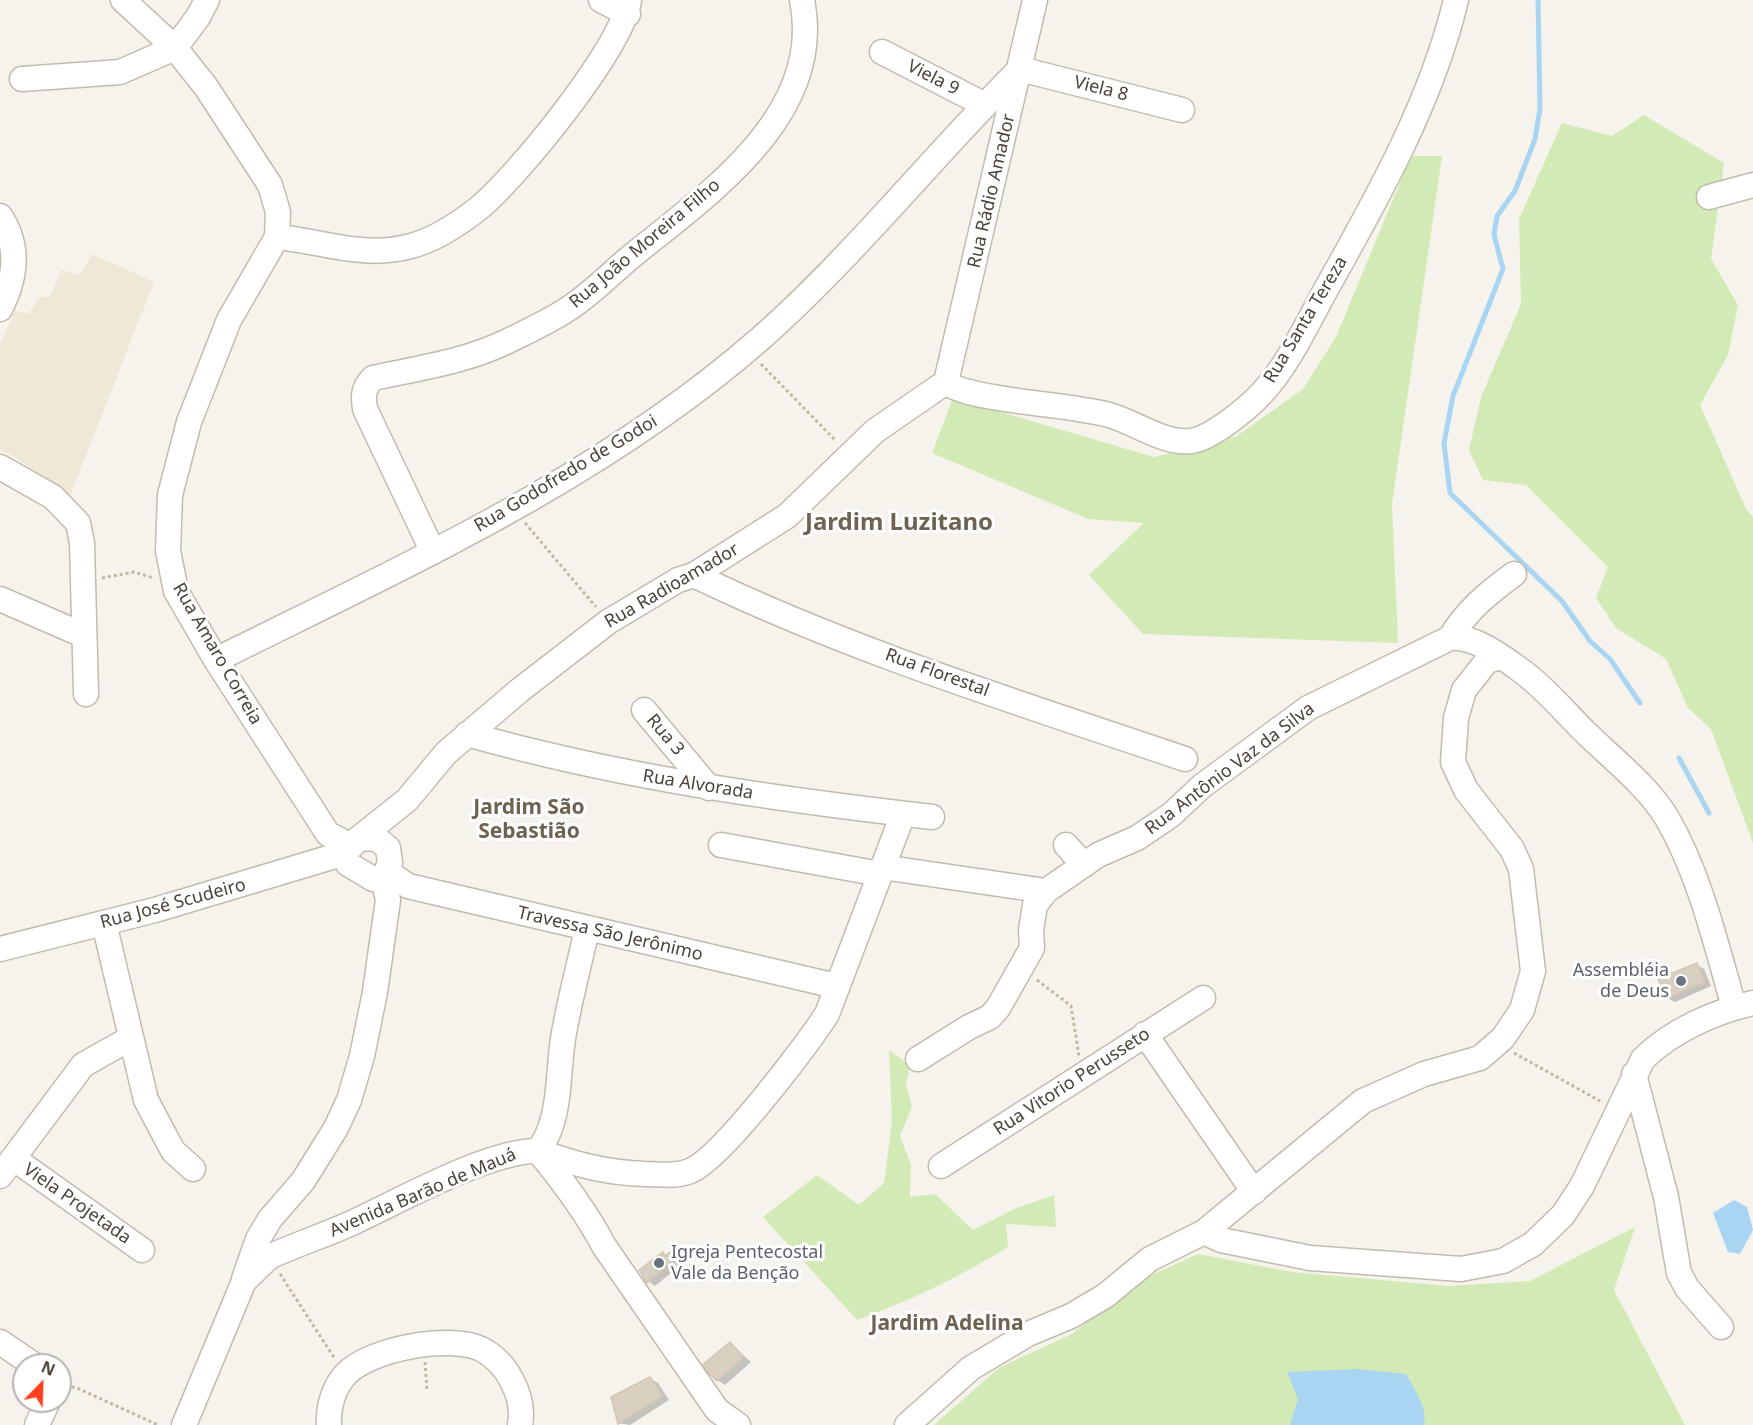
<!DOCTYPE html>
<meta charset="utf-8">
<style>
body{margin:0}
#map{position:relative;width:1753px;height:1425px;overflow:hidden;background:#f6f3ec;font-family:"Noto Sans",sans-serif}
canvas{display:block}
.north{position:absolute;left:12px;top:1353px;width:60px;height:60px;box-sizing:border-box;background:#fff;border:2px solid #b7b4b0;border-radius:50%;rotate:23deg;font-size:16px;font-weight:700;line-height:24px;text-align:center;color:#4b4439}
.north::after{content:'';display:block;margin:auto;width:21px;height:27px;background:#fc3f1d;clip-path:polygon(50% 0,100% 100%,50% 72%,0 100%)}
</style>
<div id="map">
<canvas width="1753" height="1425"></canvas>
<div class="north">N</div>
</div>
<script>
const context = document.querySelector('canvas').getContext('2d');
context.lineJoin = 'round';
function fillPath(path, color) { context.fillStyle = color; context.fill(path, 'evenodd'); }
function trace(path, color, width, dash) { context.strokeStyle = color; context.lineWidth = width; context.lineCap = dash ? 'butt' : 'round'; context.setLineDash(dash || []); context.stroke(path); }
function drawText(font, color, halo, rows, align = 'center') {
  context.font = font + ' "Noto Sans",sans-serif'; context.lineWidth = 6; context.setLineDash([]); context.textBaseline = 'middle'; context.strokeStyle = halo; context.fillStyle = color; for (const [text, x, y, turn = 0] of rows) {
    context.save(); context.translate(x, y); context.rotate((+turn || 0) * Math.PI / 180); context.textAlign = isNaN(turn) ? turn : align; if (halo) context.strokeText(text, 0, 0); context.fillText(text, 0, 0); context.restore();
  }
}
fillPath(new Path2D(`
 M92,254l62,28 -84,214 -56,-40 -14,-6v-106l15,-33 13,3 12,-17h10l11,-27 19,5z`), '#efe8d6');
fillPath(new Path2D(`
 M1644,115l80,48 -13,96 27,46 -10,50 -28,50 46,104 7,8v326l-42,-114 -23,-21 -22,-49 -50,-31 -20,-30 12,-31 -82,-82 -43,-5 -14,-30 12,-53 40,-93 -2,-85 43,-96 50,13z
 M1411,156h31l-50,348 6,139 -255,-9 -54,-59 55,-52 -56,-4 -156,-66 21,-55 201,59 83,-21 66,-47 33,-52z
 M889,1050l21,16 -4,18 6,23 -12,29 11,29 -1,32 25,-3 38,36 41,-21 40,-14 2,32 -50,-3 2,23c-48,30 -97,53 -151,73l-94,-103 54,-42 42,30 25,-22 8,-61z
 M1635,1227l-21,63 71,135h-751l66,-58 72,-33 73,-56 53,-24 94,18 156,14 82,-5z`), '#d2eab5');
fillPath(new Path2D(`
 M1734,1200l13,7 6,23 -13,24 -12,-2 -15,-39z
 M1357,1369l49,5c8,15 22,34 18,51h-134l8,-26 -11,-27z`), '#a9d4f2');
fillPath(new Path2D(`
 M1697,965l7,4 7,17 -36,16 -8,-4z
 M679,1247l12,10 -36,29 -7,-5 15,-28 5,3z
 M730,1344l21,18 -26,23 -8,-5z
 M650,1379l8,4 11,17 -39,25 -11,-2z`), '#0003');
trace(new Path2D(`
 M1538,0l2,109 -5,30 -20,52 -18,25 -3,19 9,34 -50,127 -9,47 6,50 112,108 28,40 20,18 30,44
 M1679,758l30,55`), '#a9d4f2', 5);
const building = new Path2D(`
 M1697,963l8,19 -39,17 -8,-20z
 M679,1245l5,7 -37,31 -8,-13 24,-18 2,4z
 M730,1342l14,15 -27,24 -16,-15z
 M650,1377l13,19 -45,28 -7,-27z`);
fillPath(building, '#d8cfc1');
trace(building, '#d3c7b4', 1.5);
const minor = new Path2D(`
 M123,0l52,48 31,39 64,98 8,27 -1,25 -48,83 -40,102 -19,73 -2,56 8,40 40,69 112,174 22,11
 M601,0l27,14
 M882,52l103,53
 M22,79l98,-7 55,-24 23,-31 9,-17
 M1709,197l44,-12
 M0,216c20,30 16,62 0,93
 M277,237c45,4 87,22 134,9 23,-6 49,-23 68,-38 37,-30 145,-162 150,-208
 M946,382c16,16 106,22 132,27 11,2 21,3 31,6 26,7 54,29 82,26 21,-3 57,-33 71,-48 26,-28 44,-67 62,-100 52,-93 107,-189 132,-293
 M946,382l89,-382
 M0,467l53,30 25,26 4,20 4,151
 M433,552l-68,-143c-2,-13 -2,-21 8,-31 46,-10 92,-16 135,-37 20,-10 42,-20 60,-32 25,-16 47,-40 70,-58 76,-61 187,-139 164,-251
 M694,575c157,76 326,128 491,184
 M0,599l83,36
 M1450,638c17,-28 38,-45 64,-64
 M216,660c188,-94 384,-181 544,-321 92,-81 173,-183 260,-270l162,41
 M644,710l65,78
 M467,734c152,43 308,65 465,83
 M358,839l18,-1 12,10 2,15 -7,15 -10,1 -25,-15 -3,-11 13,-14 49,-39 39,-47 74,-63 88,-68 70,-42 16,-5 93,-59 88,-85 71,-49
 M721,845l159,29
 M1066,845l18,20
 M882,867l164,24
 M388,872l20,14 428,100
 M104,923l42,177 27,51 20,18
 M587,929c-8,37 -18,73 -24,110 -6,37 -1,80 -25,112 36,13 69,22 107,23 15,0 30,3 45,-3 31,-12 117,-126 137,-157l76,-200
 M0,949l155,-39 190,-57
 M1145,1034l109,158
 M918,1059l51,-32 21,-10 8,-9 34,-60 -1,-18 4,-25 11,-14 52,-36 39,-17 34,-23 31,-29 106,-78 142,-70c24,-2 50,17 69,31 24,17 43,40 63,60 28,28 64,55 85,89 33,57 49,126 67,189
 M1634,1074l32,123 13,76 8,15 34,39
 M13,1158l129,92
 M941,1166l262,-168
 M0,1176l83,-111 48,-27
 M1204,1232l17,8 89,18 151,11 42,-8 30,-17 30,-29 19,-29 61,-127c28,-28 71,-47 110,-56
 M244,1279l14,-40 12,-20 33,-38 33,-53 13,-28 13,-44 13,-64 13,-92 -5,-22
 M0,1342l34,23
 M37,1425l11,-24
 M184,1425l60,-144 25,-24c28,-13 57,-22 85,-35 47,-22 136,-72 184,-71 25,30 48,61 66,95l113,164 21,15
 M329,1425c-1,-17 4,-37 17,-51 24,-25 103,-40 135,-25 14,7 24,18 31,32 8,15 11,28 8,44
 M907,1425l64,-57 57,-34 43,-18 34,-20 45,-37 54,-27 159,-131 61,-27 56,-16 23,-20 19,-28 11,-39 -12,-102 -9,-20 -46,-59 -13,-28 3,-44 8,-28 23,-29 14,-4`);
trace(minor, '#c2bbae', 27);
trace(new Path2D(`
 M761,364l75,77
 M525,523l71,84
 M102,578l32,-6 19,6
 M1037,980l34,26 8,50
 M1514,1053l86,48
 M280,1274l55,85
 M425,1362l2,29
 M60,1384l17,4 81,37`), '#c4b79f', 3, [3, 3]);
trace(minor, '#fff', 24);
for (const [x, y, r, color] of [
 [1681,981,6,"#6b7280"],
 [659,1263,6,"#6b7280"]
]) { const dot = new Path2D(); dot.arc(x, y, r, 0, 2 * Math.PI); context.fillStyle = color; context.fill(dot); trace(dot, '#fff', 2); }
drawText('18px', '#4b4439', '#fff', [
 ["Viela 9",933,78,27],
 ["Viela 8",1101,89,14],
 ["Rua Rádio Amador",992,191,-77],
 ["Rua João Moreira Filho",645,244,-40],
 ["Rua Santa Tereza",1306,320,-59],
 ["Rua Godofredo de Godoi",566,474,-31],
 ["Rua Radioamador",672,586,-30],
 ["Rua Amaro Correia",217,654,60],
 ["Rua Florestal",937,673,20],
 ["Rua 3",665,735,50],
 ["Rua Antônio Vaz da Silva",1230,769,-37],
 ["Rua Alvorada",698,785,9],
 ["Rua José Scudeiro",173,904,-15],
 ["Travessa São Jerônimo",610,934,13],
 ["Rua Vitorio Perusseto",1072,1082,-33],
 ["Avenida Barão de Mauá",423,1193,-23],
 ["Viela Projetada",77,1204,35]
]);
drawText('18px', '#5b616d', '#fff', [
 ["Assembléia",1669,971],
 ["de Deus",1669,992],
 ["Igreja Pentecostal",671,1253,"left"],
 ["Vale da Benção",671,1274,"left"]
], 'right');
drawText('bold 21px', '#6e6250', '#fff', [
 ["Jardim São",529,808],
 ["Sebastião",529,832],
 ["Jardim Adelina",947,1324]
]);
drawText('bold 24px', '#6e6250', '#fff', [
 ["Jardim Luzitano",899,523]
]);
</script>
